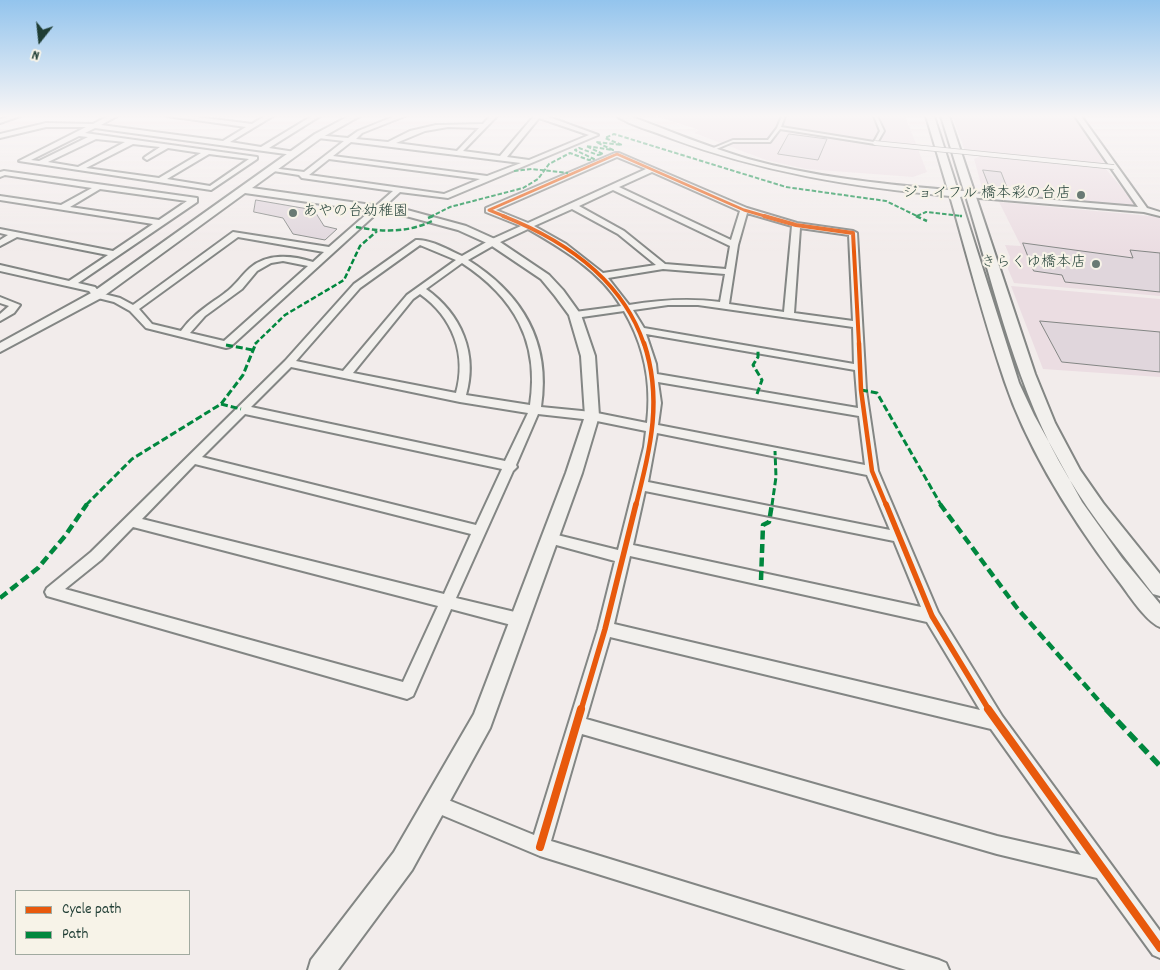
<!DOCTYPE html>
<meta charset="utf-8">
<style>
body{margin:0}
#map{position:relative;width:1160px;height:970px;overflow:hidden;background:#f2eceb;font-family:Dekko,sans-serif}
canvas{display:block}
.legend{position:absolute;left:15px;top:890px;width:175px;height:65px;box-sizing:border-box;background:#f7f3e8;border:1px solid #a1aaa0;margin:0;padding:6px 9px;list-style:none;font-size:15px;color:#1f3d34}
.legend li{display:flex;align-items:center;gap:10px;height:25px}
.legend b{width:25px;border:1px solid #a1aaa0}
.north{position:absolute;left:15px;top:15px;width:50px;height:50px;-webkit-text-stroke:4px #f7f3e8;paint-order:stroke;rotate:196deg;font-size:14px;font-weight:700;line-height:20px;text-align:center;color:#1f3d34}
.north::after{content:'';display:block;margin:auto;width:18px;height:22px;background:#1f3d34;clip-path:polygon(50% 0,100% 100%,50% 72%,0 100%)}
</style>
<div id="map">
<canvas width="1160" height="970"></canvas>
<ul class="legend">
<li><b style="height:6px;background:#e8590c"></b>Cycle path</li>
<li><b style="height:6px;background:#00873e"></b>Path</li>
</ul>
<div class="north">N</div>
</div>
<script>
const context = document.querySelector('canvas').getContext('2d');
context.lineJoin = 'round';
function fillPath(path, color) { context.fillStyle = color; context.fill(path, 'evenodd'); }
function trace(path, color, width, dash) { context.strokeStyle = color; context.lineWidth = width; context.lineCap = dash ? 'butt' : 'round'; context.setLineDash(dash || []); context.stroke(path); }
function drawText(font, color, halo, rows, align = 'center') {
  context.font = font + ' Dekko,"Klee One",sans-serif'; context.lineWidth = 4.5; context.setLineDash([]); context.textBaseline = 'middle'; context.strokeStyle = halo; context.fillStyle = color; for (const [text, x, y, turn = 0] of rows) {
    context.save(); context.translate(x, y); context.rotate((+turn || 0) * Math.PI / 180); context.textAlign = isNaN(turn) ? turn : align; if (halo) context.strokeText(text, 0, 0); context.fillText(text, 0, 0); context.restore();
  }
}
fillPath(new Path2D(`
 M656,116h249l22,56 -14,5 -107,-8 -40,-9 -72,-27 5,-3z
 M952,116h122l31,48 -140,-13z
 M980,156l126,13 29,35 -3,2 -141,-14 -9,-4 -8,-29z
 M999,202l161,15v79l-146,-13 -6,-14 2,-12 -5,-12 16,1z
 M1011,286l149,13v78l-117,-8z`), '#ebdde2');
const building = new Path2D(`
 M789,134l38,5 -9,21 -40,-6z
 M983,170l18,2 7,18 -18,-2z
 M256,200l58,10 10,16 13,3 -12,11 -32,-6 -10,-16 -29,-6z
 M1023,243l110,15 -3,-8 30,3v39l-95,-10 -3,-7 -28,-4z
 M1040,321l120,11v40l-98,-10z`);
fillPath(building, '#e0d6dc');
trace(building, '#838684', 1);
const service = new Path2D(`
 M782,116h3l-4,11 93,15 6,-11 -6,-15h3l7,15 -7,12 -2,1 -95,-15 -10,13h-37l-19,8 -3,-1 22,-9h35l9,-12z`);
const minor = new Path2D(`
 M9,116h11l-20,7v-4z
 M108,116h9l-16,9 122,16 23,-14 -79,-11h22l63,8 13,-8h8l-43,26 31,5 51,-31h8l-51,32 26,4 1,1 -3,2 -198,-27 -10,5 172,24v2l-46,31 -192,-29 67,-34h-40l-46,11v-4l46,-11 47,1zM79,136l9,1 -49,24 -8,-1zM96,139l29,3 -47,25 -30,-5zM133,144l27,3 -15,10 -1,1 3,2 21,-12 33,5 -42,25 -73,-10zM209,154l40,5 -39,27 -43,-7z
 M395,116h10l-43,17 -6,6 32,3 22,-11 26,-6 47,-1 7,-8h7l-34,35 37,5 34,-40h12l52,19 -150,63 -48,-6 -170,155 -4,1 -80,-20 -16,-17 -16,-9 -20,-5 -5,-6 -89,-20v-6l69,16 39,-26 -91,-18 -17,9v-6l8,-5 -8,-2v-4l113,22 40,-27 -153,-24v-4l61,9 31,-17 -87,-13 -5,2v-5l4,-1 193,27v4l-119,81 17,4 5,6 20,5 13,7 100,-73 96,15 64,-56 -91,-13 -3,-3 -32,-5 4,-2 33,4 40,-31 -26,-3 -2,-1v-2l32,3 10,-7zM539,118l50,17 -60,25 -22,-3zM448,127l31,1 -22,23 -61,-8 29,-12zM351,142l170,21 -34,13 -154,-20zM329,159l151,20 -36,15 -135,-19zM100,189l87,12 -28,19 -89,-13zM238,237l86,15 -11,10c-21,-7 -46,-9 -63,6 -9,8 -15,18 -25,25 -16,12 -32,21 -44,38l-29,-7 -13,-15zM283,261l25,5 -84,75 -34,-8 15,-17 37,-27 15,-18 14,-8z
 M1075,116h6l66,92 13,4v4l-16,-4 -176,-15v-4h3l167,14z
 M615,153h4l128,55 50,15 56,8 4,2 9,157 12,81 60,141 64,104 158,215v27l-7,-3 -56,-77 -100,-24 -415,-120 -31,107 388,119 7,3 3,7h-43l-366,-114 -110,-46 -3,-6 3,-6 6,-3 98,40 64,-206 17,-68 -66,-18 -5,-1 -2,-4 2,-4 5,-1 69,17 26,-103 2,-16 -54,-11 -54,-6 -22,51 1,2 -4,4 -57,127 63,15 5,2 2,5 -2,5 -5,2 -68,-18 -38,87 -6,3 -360,-103 -2,-4 2,-4 44,-36 194,-191 69,-77 62,-44c14,-1 33,10 46,16l28,-16 31,-14 -35,-14v-4zM617,157l29,12 -118,54 -32,-13zM652,172l88,39 -9,29 -112,-53zM613,190l117,56 -4,23 -61,-5 -41,-33 -45,-25zM572,209l46,25 38,31 -53,8 -37,-29 -32,-18zM747,213l45,13 -8,86 -55,-8 9,-59zM800,228l49,7 4,86 -59,-8zM528,229c35,20 72,42 93,77l-46,6 -5,3 5,3 49,-7c20,34 28,72 23,112l-55,-11 -51,-5c10,-65 -19,-113 -73,-147l28,-16zM420,245l36,15 -49,35 -64,76 -47,-10 64,-73zM462,263c52,34 78,79 68,142l-64,-10c12,-42 -5,-81 -40,-106zM663,269l62,5 -5,28c-31,-4 -60,-2 -91,3l-21,-27zM420,294c33,23 47,61 36,99l-103,-20 60,-74zM668,305h30l155,22 1,37 -210,-36 -11,-18zM646,334l209,36 3,38 -201,-34 -1,-10zM291,367l169,35 68,11 -23,48 -254,-54zM658,382l201,34 6,49 -207,-40 3,-22zM245,414l257,55 -26,56 -274,-68zM657,433l210,42 23,55 -242,-48zM195,464l276,70 -27,60 -302,-75zM645,491l249,50 27,66 -288,-62zM133,527l305,79 -35,76 -338,-93 36,-29zM630,556l297,66 53,88 -366,-86zM610,637l381,92 90,126 -84,-19 -411,-117z
 M0,297l20,8 -6,8 -14,8v-7l9,-8 -9,-3z`);
const tertiary = new Path2D(`
 M349,116h11l-39,22 -69,50 155,22 59,16 31,14 52,35 14,15 18,25 14,41 4,60 -17,57 -92,255 -78,142 -74,100h-30l3,-10 83,-108 80,-138 92,-241 19,-57 -4,-60 -12,-41 -14,-19 -14,-17 -52,-35 -31,-14 -52,-14 -161,-23 -144,105 -101,54v-9l93,-51 222,-158z
 M617,116h13c39,15 78,31 118,43 65,18 133,25 200,31l-22,-74h8l24,75h6l-23,-75h8l86,258 20,49 25,47 23,33 57,71v22l-7,-2c-29,-38 -60,-75 -85,-117 -51,-85 -73,-187 -102,-281l-6,1 59,186 15,32 48,87 40,56 38,46v23c-15,-6 -32,-34 -43,-48 -43,-57 -89,-129 -112,-197 -21,-61 -37,-124 -55,-186 -97,-9 -189,-24 -280,-58 -16,-7 -39,-12 -53,-22z`);
trace(service, '#838684', 4);
trace(minor, '#838684', 4);
trace(tertiary, '#838684', 4);
fillPath(service, '#f2f0ed');
fillPath(minor, '#f2f0ed');
fillPath(tertiary, '#f2f0ed');
const serviceBridge = new Path2D(`
 M875,143l239,24`);
trace(serviceBridge, '#838684', 5.5, []);
trace(serviceBridge, '#f2f0ed', 4);
trace(new Path2D(`
 M514,171l18,-2 36,4
 M917,216l9,-4 36,4
 M430,217l20,-10 73,-19 15,-9 11,-15 21,-11 19,7 5,-1 -19,-9 4,-2 19,7 5,-1 -17,-8 27,4 -17,-8 26,3 -17,-7 9,-4 172,53 100,14 33,16`), '#00873e', 2, [4.5, 2]);
trace(new Path2D(`
 M916,216l11,5
 M960,216h2
 M428,218l5,-2
 M356,227c27,5 53,6 78,-7
 M255,344l30,-29 59,-35 16,-34 17,-15`), '#00873e', 2.5, [5.5, 2.5]);
trace(new Path2D(`
 M226,345l27,5
 M861,390l16,3 64,112
 M757,394l5,-14 -9,-15 5,-8v-8
 M221,404l20,5
 M86,505l46,-46 89,-55 22,-29 13,-32
 M772,505l4,-28 -1,-26`), '#00873e', 3, [7, 3]);
trace(new Path2D(`
 M940,504l77,104 90,102
 M761,580l2,-55 6,-3 3,-18
 M0,598l38,-30 27,-32 22,-32`), '#00873e', 4.5, [9, 4.5]);
trace(new Path2D(`
 M1106,709l54,57`), '#00873e', 5.5, [11, 5.5]);
trace(new Path2D(`
 M506,217l-17,-7 128,-56 127,56 24,7`), '#e8590c', 3);
trace(new Path2D(`
 M503,216c61,24 119,63 141,128
 M764,216l32,9 57,8 6,111`), '#e8590c', 4);
trace(new Path2D(`
 M859,343l2,47 11,81 14,34
 M636,505c14,-56 27,-105 8,-162`), '#e8590c', 4.5);
trace(new Path2D(`
 M886,504l46,112 57,94
 M581,710l24,-81 31,-125`), '#e8590c', 5.5);
trace(new Path2D(`
 M988,709l172,239
 M540,847l41,-138`), '#e8590c', 8);
const sky = context.createLinearGradient(0, 0, 0, 252);
sky.addColorStop(0, '#93c4ed');
sky.addColorStop(0.46, '#f9f6f6');
sky.addColorStop(1, '#f9f6f600');
context.fillStyle = sky;
context.fillRect(0, 0, 1160, 252);
for (const [x, y, r, color] of [
 [1081,195,5,"#697a74"],
 [293,213,5,"#697a74"],
 [1096,264,5,"#697a74"]
]) { const dot = new Path2D(); dot.arc(x, y, r, 0, 2 * Math.PI); context.fillStyle = color; context.fill(dot); trace(dot, '#f7f3e8', 2); }
drawText('15px', '#1f3d34', '#f7f3e8', [
 ["ジョイフル 橋本彩の台店",1071,195],
 ["あやの台幼稚園",303,213,"left"],
 ["きらくゆ橋本店",1086,264]
], 'right');
</script>
